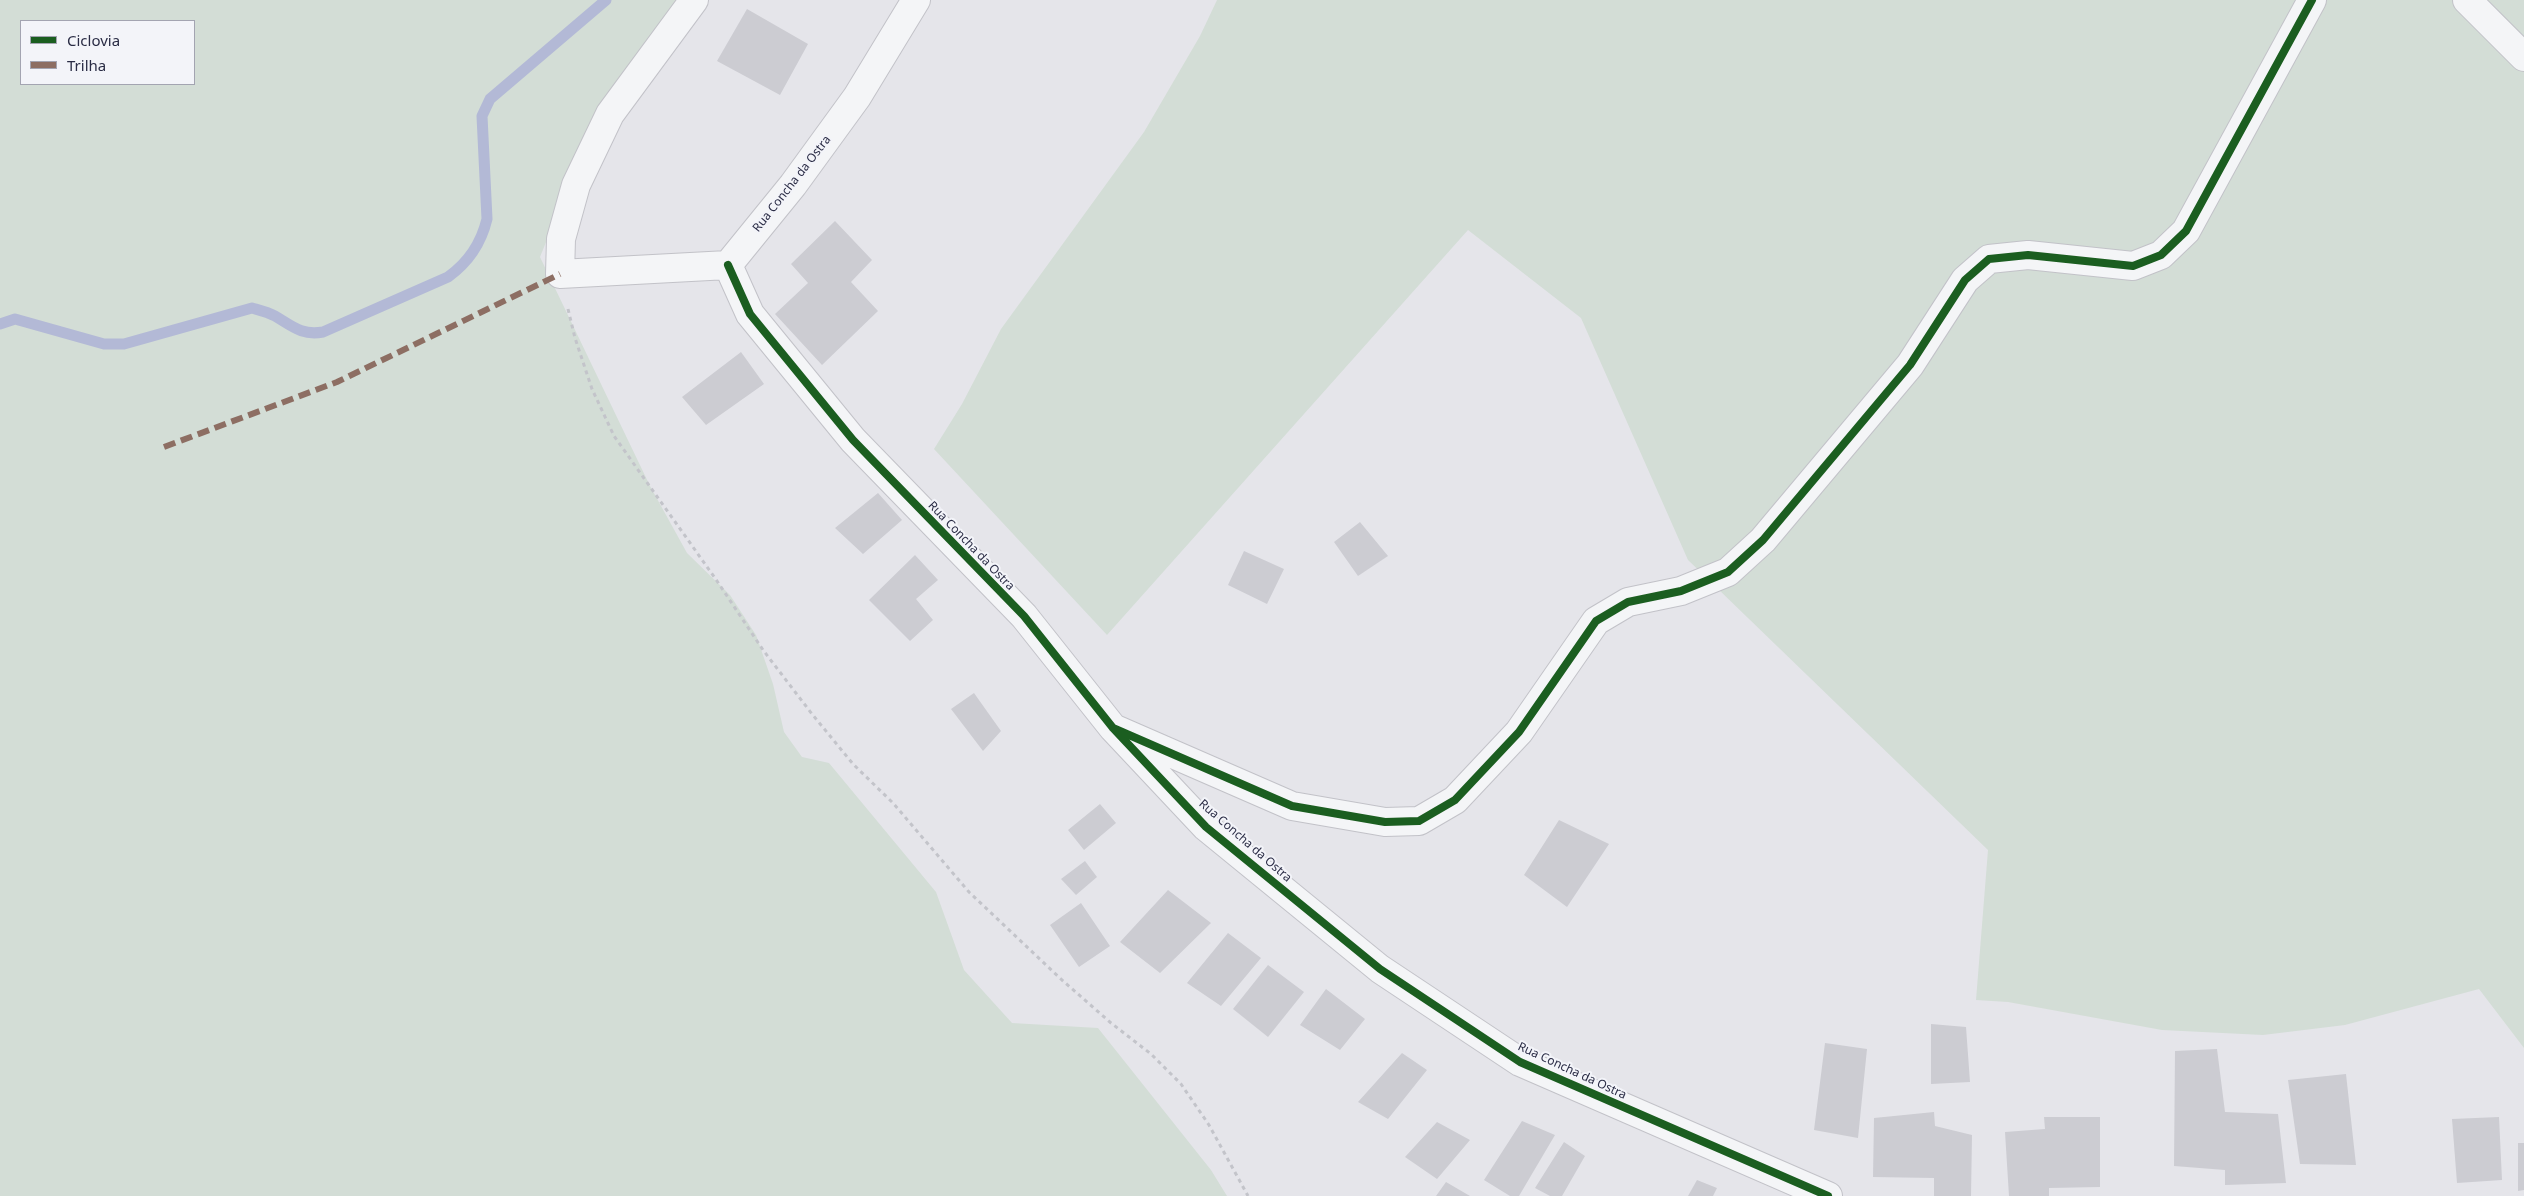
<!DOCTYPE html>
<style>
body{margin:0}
#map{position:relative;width:2524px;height:1196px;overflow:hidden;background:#e5e5ea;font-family:"Noto Sans",sans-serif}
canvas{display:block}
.legend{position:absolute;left:20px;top:20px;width:175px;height:65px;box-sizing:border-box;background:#f3f4f9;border:1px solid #a3a4b1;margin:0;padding:6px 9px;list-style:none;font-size:15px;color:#2a2c45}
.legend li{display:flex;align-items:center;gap:10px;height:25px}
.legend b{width:25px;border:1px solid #a3a4b1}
</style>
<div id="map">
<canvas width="2524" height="1196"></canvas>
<ul class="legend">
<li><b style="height:6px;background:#1b5e20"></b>Ciclovia</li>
<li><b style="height:6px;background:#8d6e63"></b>Trilha</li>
</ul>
</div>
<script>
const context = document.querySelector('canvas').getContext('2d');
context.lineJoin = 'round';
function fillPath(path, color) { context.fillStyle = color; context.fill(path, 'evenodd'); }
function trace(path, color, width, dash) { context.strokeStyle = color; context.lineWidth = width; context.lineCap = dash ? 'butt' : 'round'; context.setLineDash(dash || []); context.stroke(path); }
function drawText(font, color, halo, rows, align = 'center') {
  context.font = font + ' "Noto Sans",sans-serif'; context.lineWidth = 4; context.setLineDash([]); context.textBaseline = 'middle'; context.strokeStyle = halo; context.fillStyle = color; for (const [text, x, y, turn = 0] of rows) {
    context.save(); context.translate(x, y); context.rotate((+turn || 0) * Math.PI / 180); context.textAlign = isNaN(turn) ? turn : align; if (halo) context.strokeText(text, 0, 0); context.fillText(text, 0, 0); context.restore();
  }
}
fillPath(new Path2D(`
 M0,0h682l-108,173 -34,84 110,229 37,67 43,42 26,40 17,49 11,48 18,25 27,6 107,129 28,78 48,53 86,5 113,142 16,26h-1227zM21,21h173v63h-173z
 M1217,0h1307v1048l-45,-59 -134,36 -82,10 -101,-5 -154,-28 -32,-2 12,-150 -300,-290 -107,-242 -113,-88 -361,405 -173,-186 28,-45 39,-75 143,-197 56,-96z`), '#d3ddd6');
trace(new Path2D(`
 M0,324l15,-5 89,25h20l128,-36c7,2 16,4 23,8 17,10 27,20 48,16l125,-55c21,-15 33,-33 39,-58l-5,-103 8,-17 116,-99`), '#b3b9d6', 11);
fillPath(new Path2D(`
 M747,9l61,35 -28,51 -63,-34z
 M835,221l37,39 -21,22 27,29 -56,54 -47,-51 33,-31 -17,-19z
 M741,352l23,32 -58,41 -24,-28z
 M878,493l24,27 -39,34 -28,-26z
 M1360,522l28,34 -30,20 -24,-34z
 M1244,551l40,18 -17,35 -39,-19z
 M915,555l23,25 -22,19 17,21 -23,21 -41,-41z
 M974,693l27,38 -18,20 -32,-42z
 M1100,804l16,19 -32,27 -16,-20z
 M1559,820l50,24 -42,63 -43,-32z
 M1085,861l12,16 -21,18 -15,-16z
 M1168,890l43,33 -51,50 -40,-31z
 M1081,903l29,43 -31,21 -29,-42z
 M1228,933l33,25 -40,48 -34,-23z
 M1268,965l36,27 -36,45 -35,-28z
 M1326,989l39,30 -25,31 -40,-25z
 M1931,1024l35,3 4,55 -39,2z
 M1825,1043l42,6 -9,89 -44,-8z
 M2217,1049l8,63 53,2 8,69 -61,2v-15l-51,-4 1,-115z
 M1402,1053l25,17 -39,49 -30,-17z
 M2346,1074l10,91 -56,-1 -12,-84z
 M1934,1112l1,14 37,9 -1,61h-37v-18l-61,-1 1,-59z
 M2044,1117h56v70l-51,1v8h-40l-4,-64 40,-3z
 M2499,1117l3,63 -45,3 -5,-64z
 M1522,1121l33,14 -36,61h-9l-26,-16z
 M1437,1122l33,18 -33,39 -32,-22z
 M1564,1142l21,14 -23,40h-12l-15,-8z
 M2518,1143h6v47l-6,1z
 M1697,1180l20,8 -4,8h-25z
 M1446,1182l24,14h-34z`), '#ccccd2');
const minor = new Path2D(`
 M694,0l-84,114 -34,71 -15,54 -1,35 168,-9
 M2467,0l57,57
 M728,265l22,49 103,126 171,176 89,112 93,99 174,142 140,93 308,134
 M728,265l65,-80 64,-88 59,-97
 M1113,728l179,78 93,16 34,-1 36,-21 64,-68 77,-111 32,-19 53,-11 47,-19 35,-32 147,-175 55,-85 24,-21 39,-4 105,11 28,-11 25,-24 126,-231`);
trace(minor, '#c2c2c8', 30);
trace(new Path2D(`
 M568,309l7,29 17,51 22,47 101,142 48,72 49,64 41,50 40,39 76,89 93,88 49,43 40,31 30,30 28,41 39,71`), '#c3c4ca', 3, [4, 4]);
trace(minor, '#f4f5f7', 28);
trace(new Path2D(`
 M164,447l173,-65 223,-108`), '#8d6e63', 6, [12, 6]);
trace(new Path2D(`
 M728,265l22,49 103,126 171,176 89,112 93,99 174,142 140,93 308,134
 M1113,728l179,78 93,16 34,-1 36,-21 64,-68 77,-111 32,-19 53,-11 47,-19 35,-32 147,-175 55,-85 24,-21 39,-4 105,11 28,-11 25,-24 126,-231`), '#1b5e20', 8);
drawText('12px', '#2a2c45', '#f3f4f9', [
 ["Rua Concha da Ostra",792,184,-52],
 ["Rua Concha da Ostra",971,546,46],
 ["Rua Concha da Ostra",1245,841,41],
 ["Rua Concha da Ostra",1572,1071,25]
]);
</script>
